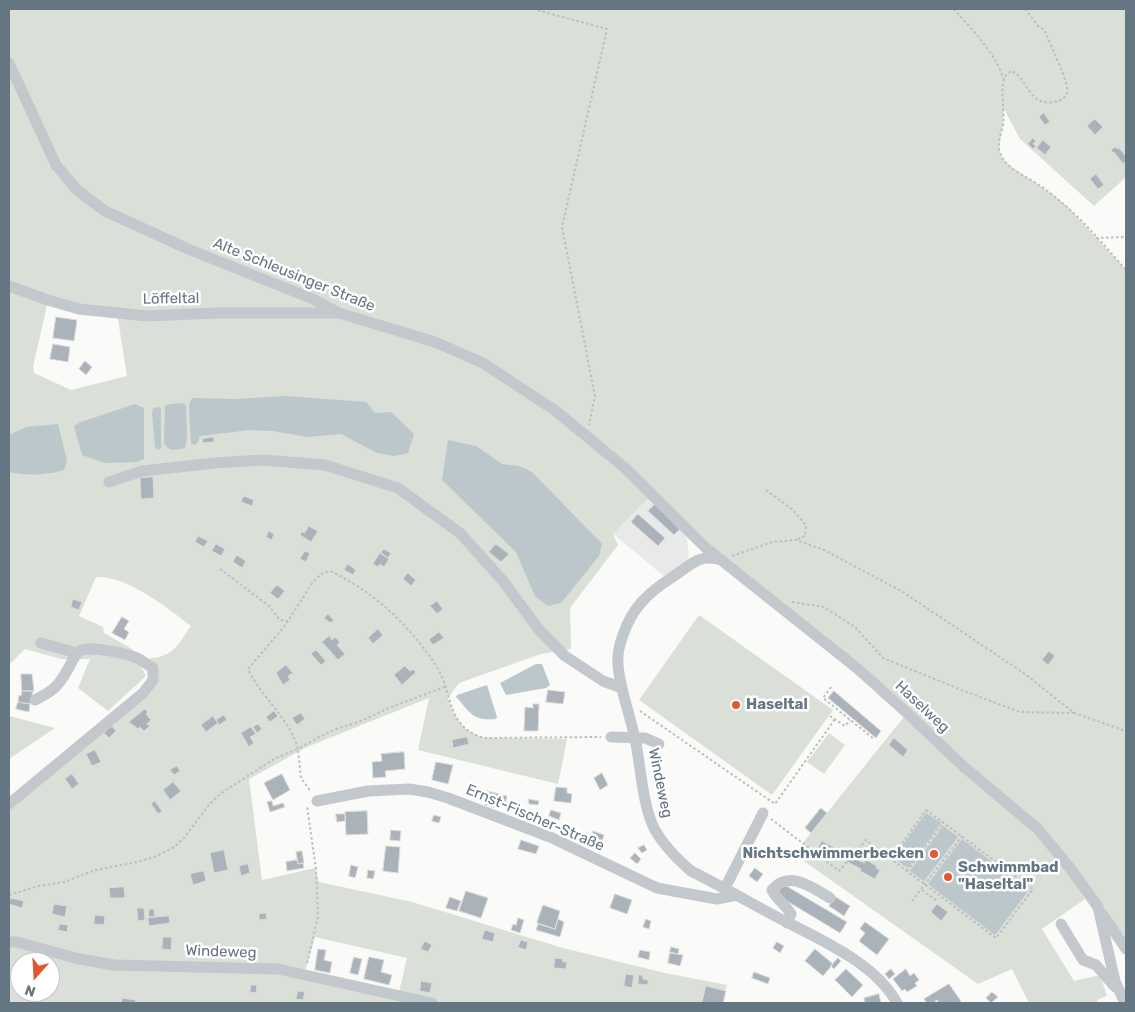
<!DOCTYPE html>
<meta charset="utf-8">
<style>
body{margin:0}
#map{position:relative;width:1135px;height:1012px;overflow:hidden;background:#fafaf8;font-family:Rubik,sans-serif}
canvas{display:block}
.frame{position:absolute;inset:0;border:10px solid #657683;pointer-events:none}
.north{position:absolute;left:10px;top:952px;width:50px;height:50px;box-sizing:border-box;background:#fff;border:1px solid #c1c8cd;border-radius:50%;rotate:199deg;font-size:14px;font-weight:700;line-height:20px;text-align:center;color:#657683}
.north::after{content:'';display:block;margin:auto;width:18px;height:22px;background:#e4572e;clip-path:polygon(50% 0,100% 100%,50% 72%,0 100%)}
</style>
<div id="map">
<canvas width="1135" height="1012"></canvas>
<div class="frame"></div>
<div class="north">N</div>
</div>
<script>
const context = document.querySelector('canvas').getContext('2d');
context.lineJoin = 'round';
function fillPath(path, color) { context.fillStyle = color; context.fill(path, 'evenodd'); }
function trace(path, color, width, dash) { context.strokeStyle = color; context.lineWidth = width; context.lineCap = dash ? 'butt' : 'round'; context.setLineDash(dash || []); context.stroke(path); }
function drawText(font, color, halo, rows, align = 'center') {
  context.font = font + ' Rubik,sans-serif'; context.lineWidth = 5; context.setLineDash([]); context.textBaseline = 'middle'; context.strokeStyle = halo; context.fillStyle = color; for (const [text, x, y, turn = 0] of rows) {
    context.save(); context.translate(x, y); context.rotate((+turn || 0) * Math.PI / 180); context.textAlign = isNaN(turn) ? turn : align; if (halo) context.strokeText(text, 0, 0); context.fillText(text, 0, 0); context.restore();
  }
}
fillPath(new Path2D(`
 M650,497l36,34 3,26 -4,6 -20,14 -52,-43z`), '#e8e9e9');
fillPath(new Path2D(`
 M9,9h1117v170l-1,-1 -31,28 -74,-67 -16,-30 -1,14 -4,23 1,8 4,6 5,5 43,29 15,12 59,64v674l-88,-119 -389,-327 -36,36 5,11 -48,63 1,41 -30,5 -82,29 -11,15c6,20 16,35 37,40l82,1 -9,45 -140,-34 11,-52 -122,49 -58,32 13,101 53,-12 4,14 93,20 151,46 102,25 62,12 -7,18h-711v-199l144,-124 -13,-20c34,-4 33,-8 51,-34 -25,-19 -63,-50 -95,-49l-17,39 24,11 1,6 28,16 14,27 -38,35 -30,-23 12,-29h-29l-36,-10 -16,16zM48,301l69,12 10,63 -56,14 -37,-17 -1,-6zM315,937l92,21 -9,38 -94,-21zM20,962h30v30h-30z
 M699,615l134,95 -61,85 -133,-95z
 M907,713l131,116 47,70 -43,30 32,52 26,-6 7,21 -10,4 1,3h-69l-17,-34 -34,15 -184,-130z
 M9,716l46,12 -46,31z
 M829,733l16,12 -21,29 -17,-12z`), '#dadfd7');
fillPath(new Path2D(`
 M286,396l80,6 9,11 16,-1 23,22 -6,19 -14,3 -17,-3 -36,-19 -33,3 -36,-6 -22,-1 -50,6 -2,6 -3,3 -4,-1 -2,-39 3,-7 44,1z
 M182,403l4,2 1,34 -2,9c-9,2 -16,4 -21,-5l1,-38z
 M135,404l9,4v51l-7,3 -32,1 -23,-8 -8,-29 7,-4z
 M158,407l3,1v40l-3,2 -3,-3 -3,-33 1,-6z
 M58,424l9,37 -3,9c-16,5 -39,6 -55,2v-37l17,-8z
 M448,440l28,6 26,18 17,2 13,6 70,72 -3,12 -38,47 -13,3 -13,-10 -19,-44 -74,-72z
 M536,664h6l8,21 -4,3 -40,7 -6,-12z
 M487,685l10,32 -1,2c-24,2 -25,-6 -40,-22l1,-2z
 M926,813l15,10 -33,45 -15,-10z
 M943,826l15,11 -34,44 -14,-10z
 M962,839l67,51 -34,45 -67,-51z`), '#bbc7cb');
const building = new Path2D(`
 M1044,113l6,9 -5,3 -6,-8z
 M1095,119l8,8 -8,8 -8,-9z
 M1033,138l3,3 -3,3 3,2 -3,3 -5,-5z
 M1043,140l8,7 -6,8 -8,-7z
 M1116,147l1,2 2,-1 7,8v5l-3,3 -9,-12 -1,1 -2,-3z
 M1096,174l8,11 -6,4 -8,-10z
 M56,317l21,3 -3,21 -21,-3z
 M53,344l17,3 -2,15 -18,-3z
 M85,361l7,6 -6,8 -7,-6z
 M214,437v5l-11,1 -1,-4z
 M153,477l1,21 -13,1 -1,-21z
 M244,496l10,4 -2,6 -11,-4z
 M655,504l26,24 -7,7 -26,-24z
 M638,514l27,24 -7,8 -27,-24z
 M309,526l9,5 -7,11 -11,-7 2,-4 2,2z
 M269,531l5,3 -2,6 -6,-3z
 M198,536l10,5 -4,6 -9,-5z
 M216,544l9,5 -4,7 -9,-5z
 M496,544l13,10 -8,8 -12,-10z
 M384,549l7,4 -3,5 -7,-5z
 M305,551l5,2 -4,9 -6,-3z
 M380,553l9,6 -5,8 -4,-3 -2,3 -5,-3z
 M237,555l9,6 -4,7 -9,-6z
 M348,564l8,6 -3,5 -9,-5z
 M408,573l8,7 -5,6 -8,-7z
 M277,585l8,6 -7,8 -8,-6z
 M73,599l9,3 -3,8 -8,-3z
 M437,601l6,8 -6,5 -7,-8z
 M328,614l6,6 -4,3 -6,-5z
 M122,617l7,4 -5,8 5,3 -4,8 -13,-7z
 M378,629l5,6 -10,9 -5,-6z
 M439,632l5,6 -11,7 -4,-5z
 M329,636l3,4 3,-3 5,5 -3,3 8,9 -7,6 -16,-18z
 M316,650l10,11 -5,4 -10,-11z
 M1049,651l6,5 -7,9 -6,-5z
 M286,665l7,8 -5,3 2,4 -7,5 -7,-12z
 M405,666l5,5 3,-2 3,3 -14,13 -8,-10z
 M21,674h11l2,17h-12z
 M548,690l17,2 -2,12 -17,-2z
 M22,691h11l-3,13 -12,-2 1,-7 2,1z
 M834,691l47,40 -5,7 -48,-40z
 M18,702l12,2 -1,8 -13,-3z
 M533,704h6l-1,27h-14l1,-24 8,1z
 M145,709l3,3 -2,2 5,6 -4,4 3,2 -6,5 -4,-4 -2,2 -9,-7z
 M274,711l4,5 -8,6 -4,-5z
 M301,713l4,6 -8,6 -5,-7z
 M224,715l3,5 -8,5 -3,-5z
 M213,716l5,7 -12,9 -5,-7z
 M258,724l4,5 -5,4 -4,-6z
 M112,726l4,5 -7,7 -5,-5z
 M251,727l5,7 -6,3 4,6 -5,4 -8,-14z
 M467,737l2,7 -16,4 -1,-8z
 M894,738l14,12 -5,7 -14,-12z
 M95,750l6,12 -9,4 -6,-12z
 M404,752l1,17 -20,2 1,6 -13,1 -1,-16 10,-1 -1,-7z
 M436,762l17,3 -5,19 -16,-4z
 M177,766l3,5 -6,4 -4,-5z
 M602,773l6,12 -8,5 -6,-12z
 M72,774l7,10 -7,5 -7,-10z
 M282,774l8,16 -17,10 -9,-17z
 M173,782l8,9 -11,9 -7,-10z
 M556,787l11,1v5l5,1 -1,9 -17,-2z
 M483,790l24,6 -2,9 -24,-6z
 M529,799l10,2 -1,4 -9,-1z
 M155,801l7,10 -4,3 -7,-10z
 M272,801l1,5 10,-3 2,4 -15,5 -3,-10z
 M486,801l12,3 -1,4 -12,-3z
 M821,808l6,5 -16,20 -6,-5z
 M551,810l10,3 -2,7 -10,-4z
 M367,811l1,23 -22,1 -1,-23z
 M336,814h9v7l-8,1z
 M434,815l7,2 -2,6 -7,-2z
 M391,830l10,1 -1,10 -10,-1z
 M593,831l11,4 -3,9h-2l-3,6 -8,-4z
 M521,840l18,6 -3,8 -18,-5z
 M822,841l42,22 2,-3 11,6 -1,2 4,2 -5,9 -15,-8 1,-2 -35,-18 -2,3 -7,-4z
 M644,845l3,5 -5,3 -4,-5z
 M386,846l14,1 -2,26 -15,-2z
 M224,850l4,20 -14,3 -4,-20z
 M302,851l2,12 -6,1 -2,-12z
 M635,853l6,6 -4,5 -7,-6z
 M297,860l1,4 5,-1 1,5 -17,3 -1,-9z
 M248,864l2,9 -9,3 -2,-10z
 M351,865l7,2 -3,11 -6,-2z
 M755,868l8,6 -6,8 -8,-6z
 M368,870l7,1 -2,8 -6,-1z
 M204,871l2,10 -13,4 -3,-11z
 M783,884l64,38 -7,11 -63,-38z
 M124,887l1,11h-15l-1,-10z
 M466,891l22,7 -7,20 -22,-7z
 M615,894l17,6 -5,14 -17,-6z
 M450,897l11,4 -4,10 -11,-3z
 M836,897l14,9 -6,10 -15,-10z
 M11,898l13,3 -2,7 -13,-4z
 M54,904l13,2 -2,11 -13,-3z
 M937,904l11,8 -7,9 -10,-9z
 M543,905l17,6 -5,18 -18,-6z
 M137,908h7l1,12 -7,1z
 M149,909h5l1,8h-6z
 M266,913l1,6 -8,1v-6z
 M95,915l10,1 -1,9 -10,-1z
 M169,916l1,7 -21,3 -1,-8z
 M518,918l6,2 -4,13 -9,-3 2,-6 3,1z
 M558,919l6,3 -4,15 -24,-7 2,-6 17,5z
 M646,919l5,2 -2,8 -6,-2z
 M865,922l24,17 -12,16 -18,-14 6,-8 -5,-4z
 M60,924l8,1 -1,7 -9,-2z
 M485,930l10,3 -2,9 -11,-3z
 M163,937h9l-1,13 -9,-1z
 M521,940l7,2 -2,8 -8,-3z
 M425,941l7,4 -4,7 -7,-3z
 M777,942l7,4 -4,7 -7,-5z
 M671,947l8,2 -1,5 -8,-2z
 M318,949l8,1 -2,10 8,2 -2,11 -15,-3z
 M815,949l18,15 -10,12 -18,-15z
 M235,950l10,3 -1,5 -10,-3z
 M640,950l10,2 -1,8 -11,-3z
 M670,953l13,2 -3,11 -12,-3z
 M354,957l8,2 -4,16 -8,-2z
 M369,957l15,3 -3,12 11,3 -3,10 -25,-6z
 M555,958l8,1v3h4l-1,7 -12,-1z
 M838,958l3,3 -7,8 -3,-3z
 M846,969l17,16 -11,12 -17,-17z
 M891,969l4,5 -6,5 -4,-5z
 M906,969l4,7 4,-3 5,7 -4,3 2,3 -10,6 -2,-3 -3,2 -9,-12z
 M754,972l16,6 -2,6 -16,-6z
 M626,974l8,1 -2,13 -8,-2z
 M639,975h4v4l5,1v5l-10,-1z
 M421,981l11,2 -2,10 -10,-2z
 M949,984l12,17 -3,2h-19l-2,-3 -4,3h-6l-3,-4z
 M251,985h6l-1,8 -6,-1z
 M706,986l20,5 -3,12h-21z
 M298,991l7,1 -2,8 -7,-1z
 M992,992l6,5 -7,6 -5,-5z
 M879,994l2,9h-16l-1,-5z
 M122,998l14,2 -1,3h-13z`);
fillPath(building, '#aab3b9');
trace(building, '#dcdcda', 1);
trace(new Path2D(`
 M533,9l74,20 -45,198 33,169 -6,29
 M954,9c18,21 41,43 50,71
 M1025,9l14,18 4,2 3,4c4,13 24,50 21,60 -1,4 -5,6 -8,8 -32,9 -30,-24 -48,-30 -10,5 -9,20 -8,31 0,7 1,15 0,23 -2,10 -7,20 -2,30 6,14 23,20 35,28 35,23 63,56 90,87
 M1096,238l30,-1
 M766,490l26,19 14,16 -1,11 -9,4
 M732,556l40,-14 24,-2 28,10 79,42 122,82 49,39 52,18
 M220,569l49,37 11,14 8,1
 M792,602l32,5 31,20 28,31 86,35 51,19 54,1
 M445,687l-54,20 -32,15 -23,7 -17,8 -21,12c-7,-29 -38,-53 -50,-80l36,-42 29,-45 8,-8 9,-3c44,21 78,53 105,93 19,28 10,64 50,74l116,-1
 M831,687l-8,11 51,41
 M640,711l135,93 60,-85
 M830,716l15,10 5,-6
 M926,810l107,79 -37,49 -105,-79z
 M771,819l68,52 27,-31 25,19
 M907,871l36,-48
 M922,890l15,11
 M9,895l30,-9 25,-4 32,-12 41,-8 20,-6 17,-9 9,-8 25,-33 12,-12 54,-35 24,-10 3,29 10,14
 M912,901l50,-65
 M307,963l11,-46 -2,-48 -9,-63`), '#bbbfc2', 2, [2.5, 2.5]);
trace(new Path2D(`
 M9,63l47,102 21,25 28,21 83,38 125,50 26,14 96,29 48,21 73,48 69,57 81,80 152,121 49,44 56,53 75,63 32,39 28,39 17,74 10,22
 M9,286l39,14 31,9 68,7 69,-3h121
 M109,482l33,-11 73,-8 48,-3 62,5 73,23 63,46 42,47 37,50 25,25 38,25 19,7
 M722,560c-26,-7 -31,6 -51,18 -23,15 -39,30 -48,57 -3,8 -6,21 -5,30 2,25 12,49 17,74 6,26 7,65 19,89 9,17 22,30 37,43 28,14 56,30 84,45 41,22 99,45 122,87
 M41,643l36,10
 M611,737l34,1 14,6
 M317,801l51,-10 41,-2 19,3 20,6 102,39 107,51 60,11 20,-4
 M9,804l134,-111 10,-13v-12c-5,-3 -9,-6 -14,-9 -9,-5 -53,-15 -61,-7 -4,4 -7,12 -10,17 -10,18 -15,22 -33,31
 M725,888l38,-75
 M1103,915l23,34
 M787,923l4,-9c-5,-9 -14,-14 -19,-24 17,-21 41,-2 58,8
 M1061,924l22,36 13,5 19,22
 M9,942h8l62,17 35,6 164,4 154,34`), '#c3c8cc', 11);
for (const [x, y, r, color] of [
 [736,705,5,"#e4572e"],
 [934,854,5,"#e4572e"],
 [948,877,5,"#e4572e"]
]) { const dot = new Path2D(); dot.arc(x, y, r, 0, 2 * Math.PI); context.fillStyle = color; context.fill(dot); trace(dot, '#fff', 2); }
drawText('15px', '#657683', '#fff', [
 ["Alte Schleusinger Straße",294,275,22],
 ["Löffeltal",171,299,-1],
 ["Haselweg",922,707,43],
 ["Windeweg",660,783,78],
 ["Ernst-Fischer-Straße",535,818,23],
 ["Windeweg",221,952,2]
]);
drawText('bold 15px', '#657683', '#fff', [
 ["Haseltal",746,705],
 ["Nichtschwimmerbecken",924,854,"right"],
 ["Schwimmbad",958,868],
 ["\"Haseltal\"",958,885]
], 'left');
</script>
